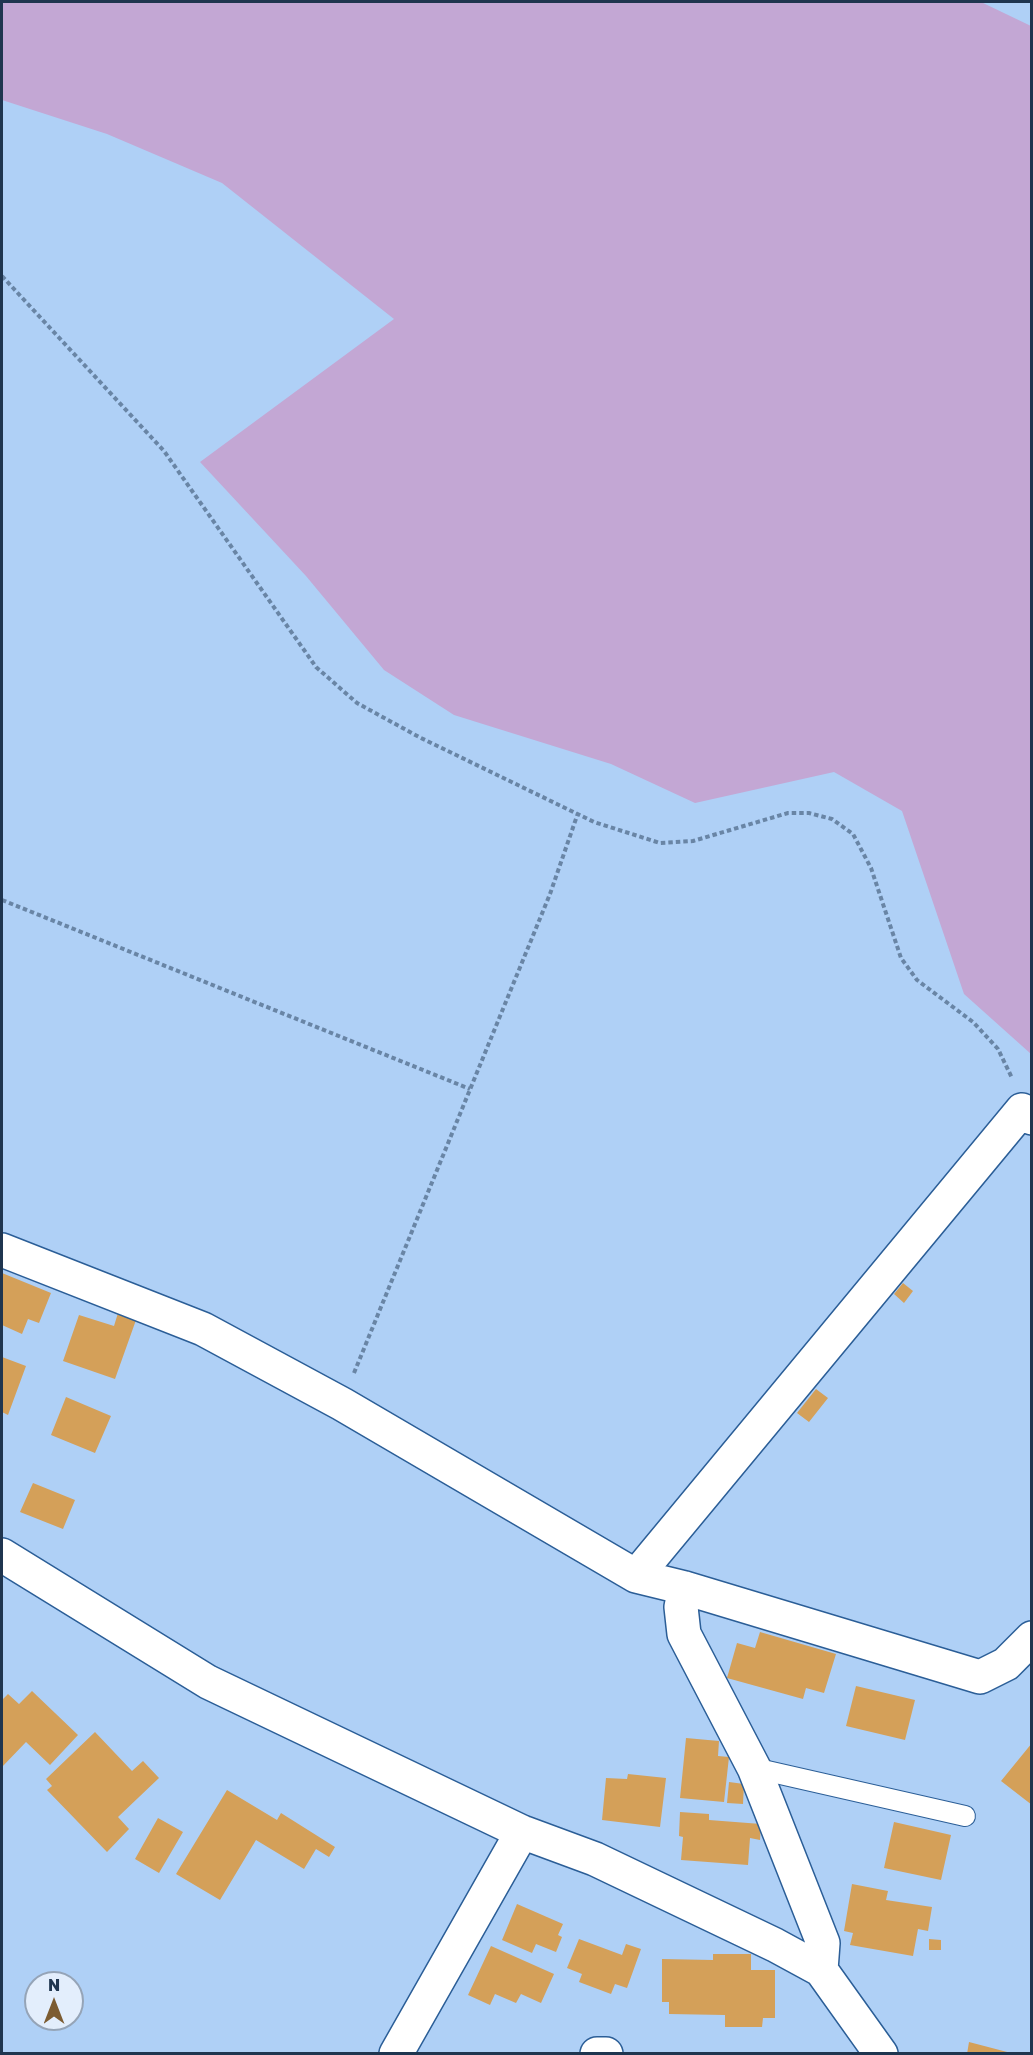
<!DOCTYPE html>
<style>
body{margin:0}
#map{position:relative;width:1033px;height:2055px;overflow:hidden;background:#afd0f6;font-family:"Golos Text",sans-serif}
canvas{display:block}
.frame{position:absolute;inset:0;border:3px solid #1f354f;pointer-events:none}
.north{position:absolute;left:24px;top:1971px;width:60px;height:60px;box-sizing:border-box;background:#e3eefc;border:2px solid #95a4b7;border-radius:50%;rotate:0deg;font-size:16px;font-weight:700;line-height:24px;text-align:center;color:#1f354f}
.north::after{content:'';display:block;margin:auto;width:21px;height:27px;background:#7c5c32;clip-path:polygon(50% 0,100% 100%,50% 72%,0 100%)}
</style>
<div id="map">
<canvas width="1033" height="2055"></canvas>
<div class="frame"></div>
<div class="north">N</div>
</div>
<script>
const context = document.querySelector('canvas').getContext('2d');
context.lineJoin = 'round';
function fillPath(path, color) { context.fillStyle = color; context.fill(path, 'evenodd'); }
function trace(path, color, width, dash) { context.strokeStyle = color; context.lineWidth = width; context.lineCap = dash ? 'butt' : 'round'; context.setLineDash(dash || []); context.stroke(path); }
fillPath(new Path2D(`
 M2,2h979l50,24v1028l-67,-60 -62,-183 -68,-39 -139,31 -84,-39 -157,-49 -70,-45 -78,-94 -106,-114 194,-143 -172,-136 -115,-49 -105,-34z`), '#c3a7d4');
fillPath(new Path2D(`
 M2,1273l49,20 -12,30 -11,-4 -6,15 -20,-9z
 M903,1283l10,8 -9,12 -10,-9z
 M118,1313l18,7 -21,59 -52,-18 16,-46 35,11z
 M2,1357l24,9 -18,49 -6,-3z
 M816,1389l12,9 -19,24 -12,-9z
 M66,1397l45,19 -16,37 -44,-18z
 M33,1483l42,17 -12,29 -43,-17z
 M760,1632l76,22 -12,39 -18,-5 -3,11 -76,-21 10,-35 18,5z
 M856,1686l59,14 -10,40 -59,-14z
 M32,1691l46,44 -28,30 -24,-23 -24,25v-67l6,-6 11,10z
 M95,1732l37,39 11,-10 16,17 -41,39 11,12 -22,23 -60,-62 5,-4 -6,-7z
 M686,1738l33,3 -1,15 11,1 -5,45 -44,-4z
 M1032,1743v62l-31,-24z
 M628,1774l38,4 -6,49 -58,-7 4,-42 21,1z
 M729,1782l15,2 -1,20 -16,-1z
 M227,1790l50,30 4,-7 54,34 -6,10 -13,-8 -12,20 -48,-29 -36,60 -44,-26z
 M680,1812l29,2v6l52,4 -1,16 -10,-2 -2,27 -67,-5 2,-23 -4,-1z
 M158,1818l25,14 -24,41 -24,-14z
 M894,1822l57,13 -10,45 -57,-12z
 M852,1884l36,7 -2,9 46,7 -4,24 -10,-2 -5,27 -63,-11 3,-12 -9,-2z
 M517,1904l46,20 -5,11 4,2 -6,15 -20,-8 -4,9 -30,-13z
 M579,1939l43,16 4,-11 15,5 -14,39 -12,-4 -4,10 -32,-12 3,-8 -15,-6z
 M929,1939l12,1v10h-12z
 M491,1946l63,28 -13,29 -20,-9 -5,9 -21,-9 -5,11 -22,-10z
 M713,1954h38v16h24v48h-12l-1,9h-37v-12l-56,-1v-12h-7v-43l51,1z
 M969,2042l42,11v1h-44z`), '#d4a059');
const service = new Path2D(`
 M754,1768l211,48`);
const minor = new Path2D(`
 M2,1250l201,79 139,75 294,172 49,12 295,89 26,-13 26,-26
 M2,1555l206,127 314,150 73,27 180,86 46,25 60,84
 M636,1576l386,-466 10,8
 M685,1588l-4,19 3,27 70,134 69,175 -2,27
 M396,2054l126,-222
 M597,2054h9`);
trace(service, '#2b5e97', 22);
trace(minor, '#2b5e97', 36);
trace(new Path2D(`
 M2,276l162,175 152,216 41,36 62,34 175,85 66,21 33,-2 95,-28h21l23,6 21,15 18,34 30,90 16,22 56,42 25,27 14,29
 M2,900l468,189
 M354,1373l196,-479 28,-81`), '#6985a5', 4, [4.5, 3]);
trace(service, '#fff', 20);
trace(minor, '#fff', 33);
</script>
